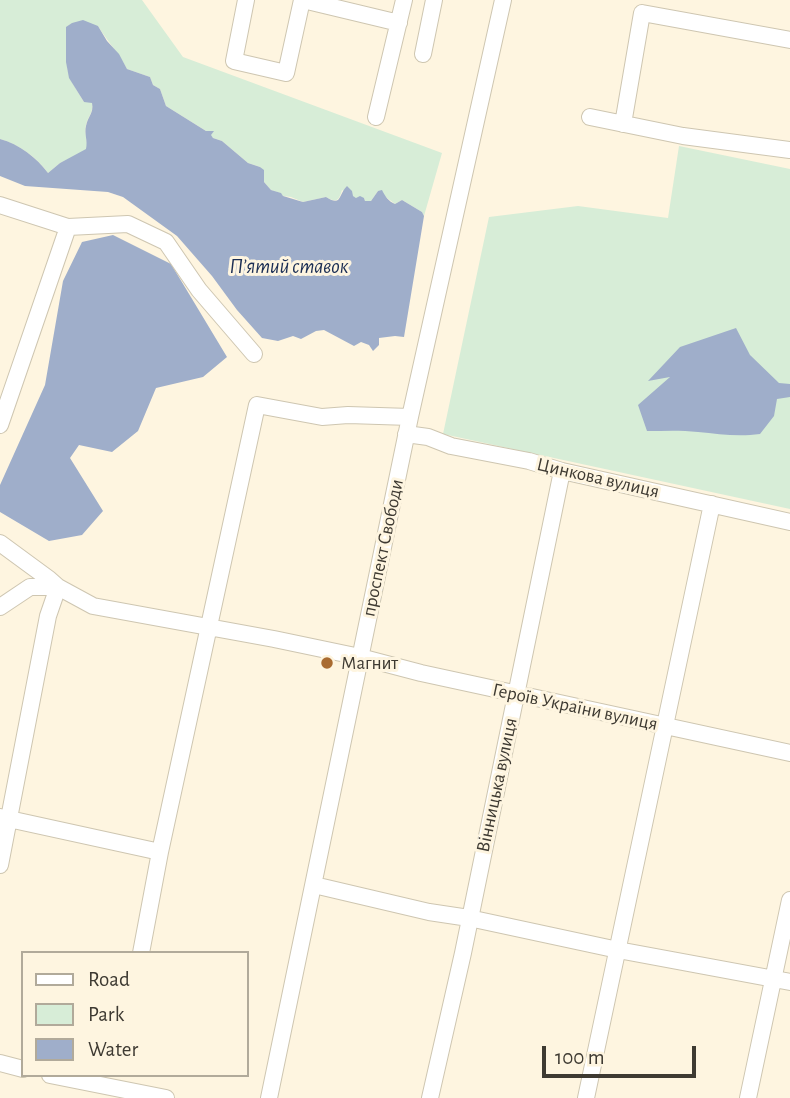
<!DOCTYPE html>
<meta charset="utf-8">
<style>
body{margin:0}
#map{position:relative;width:790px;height:1098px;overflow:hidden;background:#fef5e0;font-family:"Alegreya Sans",sans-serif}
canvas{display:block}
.legend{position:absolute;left:21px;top:951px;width:228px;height:126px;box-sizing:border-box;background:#fef5e0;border:2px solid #b1aa9a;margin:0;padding:9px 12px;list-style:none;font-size:21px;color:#3e3a32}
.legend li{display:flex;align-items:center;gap:14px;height:35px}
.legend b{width:35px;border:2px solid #b1aa9a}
.scale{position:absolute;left:542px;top:1046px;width:154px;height:32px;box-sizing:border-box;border:4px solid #3e3a32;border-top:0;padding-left:9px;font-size:21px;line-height:24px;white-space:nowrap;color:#3e3a32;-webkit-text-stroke:5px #fef5e0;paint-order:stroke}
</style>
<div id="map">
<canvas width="790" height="1098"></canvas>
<ul class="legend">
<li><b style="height:9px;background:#fff"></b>Road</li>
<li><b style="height:19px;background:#d7edd7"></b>Park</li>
<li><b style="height:19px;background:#9faeca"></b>Water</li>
</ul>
<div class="scale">100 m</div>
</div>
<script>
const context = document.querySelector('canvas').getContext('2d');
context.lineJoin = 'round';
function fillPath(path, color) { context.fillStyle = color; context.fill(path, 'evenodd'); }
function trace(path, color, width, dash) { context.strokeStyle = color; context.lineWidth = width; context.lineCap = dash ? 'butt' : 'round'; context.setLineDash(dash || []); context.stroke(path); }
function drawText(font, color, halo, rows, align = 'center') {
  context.font = font + ' "Alegreya Sans",sans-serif'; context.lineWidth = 6; context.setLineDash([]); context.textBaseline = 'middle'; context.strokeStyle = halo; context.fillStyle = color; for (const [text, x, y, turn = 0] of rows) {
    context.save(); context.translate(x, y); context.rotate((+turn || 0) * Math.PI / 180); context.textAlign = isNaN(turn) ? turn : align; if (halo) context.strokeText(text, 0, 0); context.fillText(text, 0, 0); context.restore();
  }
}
fillPath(new Path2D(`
 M0,0h142l41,57 259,96 -18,63 -2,-4 -20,-12 -7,4 -17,-13 -7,10h-6l-1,-3h-8l-14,-8c-3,11 -6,13 -16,7l-23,5 -12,-5 -8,-1 -3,-3 -9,-3 -7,-8v-8l-4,-7 -12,-4 -26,-22 -9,-3 -7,-7 -40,-25 -6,-17 -7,-4 -3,-8 -23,-8c-8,-16 -20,-28 -29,-43l-31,28c-2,21 7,31 17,48h8c2,10 -4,14 -6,23 -2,8 2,16 1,25l-27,13 -12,10c-11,-16 -30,-29 -48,-34z
 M679,146l111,23v340l-347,-75 46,-217 89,-11 90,12z`), '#d7edd7');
fillPath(new Path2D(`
 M83,20l15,6 9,15 12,13 8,15 23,8 3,8 7,4 6,17 40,25h8l-3,4 2,3 9,3 26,22 12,4 4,3v12l7,8 10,3 2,3 20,6 23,-5c16,10 12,-2 21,-11l5,5 1,5 3,2 4,-2 4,2 1,3h6l7,-10 4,-1c3,6 6,11 13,14l7,-4 20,12 2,4 -20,121 -9,-1 -16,2v7l-6,6 -4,-6 -8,-3 -7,4 -30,-16 -8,1 -15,8 -8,-3 -15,5 -16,-3 -25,-28 -25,-34 -35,-40 -54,-39 -15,-5 -83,-6 -25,-10v-37c19,5 37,19 48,34l12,-10 26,-14c2,-8 -2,-16 0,-23 2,-10 8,-13 6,-23l-8,-1 -15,-24 -3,-16v-35l6,-4z
 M113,235l58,29 56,93 -24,20 -47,11 -18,43 -26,21 -33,-7 -9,13 33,53 -21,24 -33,6 -49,-29v-27l45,-100 18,-104 19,-39z
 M736,328l14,27 29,28 11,1v13l-13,2 -3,17 -14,18c-22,3 -41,0 -62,-2 -17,-2 -34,-1 -51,-1l-9,-26 32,-28 -22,4 32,-34z`), '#9faeca');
const minor = new Path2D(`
 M246,0l-12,61 52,12 16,-73
 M303,0l96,23
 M423,54l11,-54
 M376,117l28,-117
 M590,117l93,19 107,14
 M623,124l19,-111 148,27
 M0,205l68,22
 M0,425l68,-198 60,-3 38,18 33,48 55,64
 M406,434l22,3 23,9 78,15 33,10 228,51
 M0,543l49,36 9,8 35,19 181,33 86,18 61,16 369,80
 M0,607l30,-20h28l-10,29 -48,249
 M0,817l160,35
 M314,885l115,27 40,6 149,32 172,32
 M141,953l19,-101 97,-447 65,12 26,-2 62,2
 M0,1063l23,6
 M50,1075l116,23
 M269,1098l141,-681 93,-417
 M430,1098l33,-145 99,-482
 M586,1098l126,-594
 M748,1098l42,-198`);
trace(minor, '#cec6b1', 18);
trace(minor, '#fff', 16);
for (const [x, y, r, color] of [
 [327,663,7,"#a96b31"]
]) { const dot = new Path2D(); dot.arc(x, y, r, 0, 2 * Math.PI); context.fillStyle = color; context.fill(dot); trace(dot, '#fef5e0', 2.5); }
drawText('19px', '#3e3a32', '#fef5e0', [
 ["Цинкова вулиця",598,478,13],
 ["проспект Свободи",383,548,-78],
 ["Героїв України вулиця",575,707,12],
 ["Вінницька вулиця",497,785,-78]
]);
drawText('19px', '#3e3a32', '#fef5e0', [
 ["Магнит",341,663]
], 'left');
drawText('italic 21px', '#1b2e54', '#fef5e0', [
 ["П’ятий ставок",289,267]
]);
</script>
